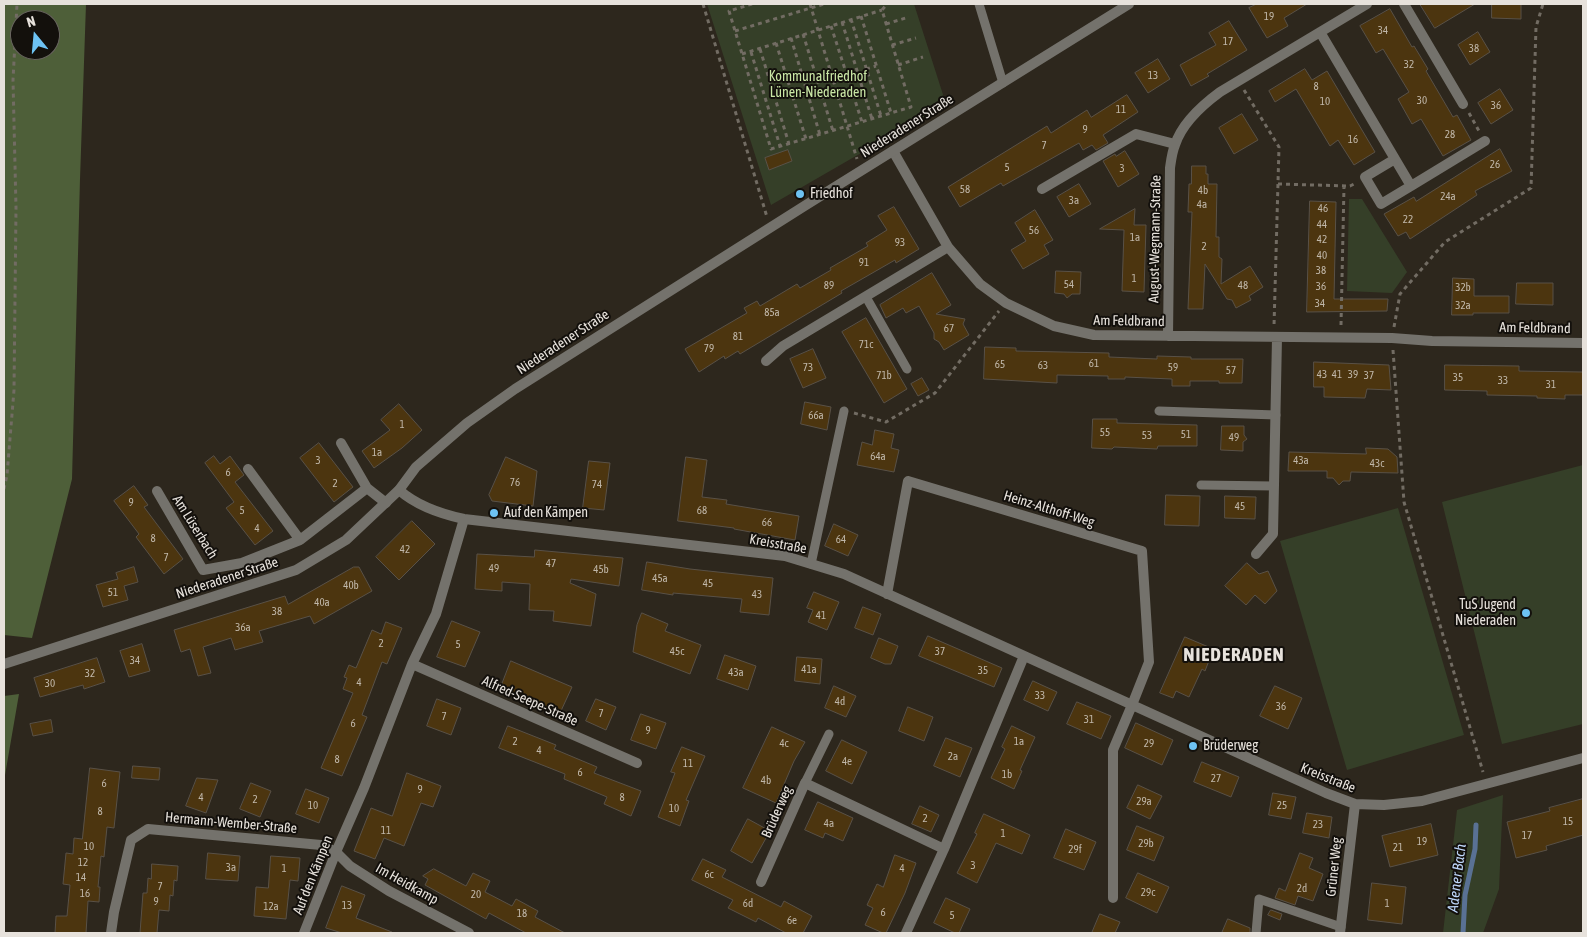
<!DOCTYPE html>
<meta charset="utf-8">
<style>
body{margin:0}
#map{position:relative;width:1587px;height:937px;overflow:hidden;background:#2d271d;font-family:"Asap Condensed",sans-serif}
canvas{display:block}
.frame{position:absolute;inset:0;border:5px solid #e7e2dc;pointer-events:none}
.north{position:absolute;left:10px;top:10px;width:50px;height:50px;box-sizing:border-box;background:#13100c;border:1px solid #68645f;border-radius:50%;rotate:343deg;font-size:14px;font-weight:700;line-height:20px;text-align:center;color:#e7e2dc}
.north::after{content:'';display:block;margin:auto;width:18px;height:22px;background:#6dc2f3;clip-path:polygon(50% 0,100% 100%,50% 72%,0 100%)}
</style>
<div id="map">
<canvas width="1587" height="937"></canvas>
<div class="frame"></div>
<div class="north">N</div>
</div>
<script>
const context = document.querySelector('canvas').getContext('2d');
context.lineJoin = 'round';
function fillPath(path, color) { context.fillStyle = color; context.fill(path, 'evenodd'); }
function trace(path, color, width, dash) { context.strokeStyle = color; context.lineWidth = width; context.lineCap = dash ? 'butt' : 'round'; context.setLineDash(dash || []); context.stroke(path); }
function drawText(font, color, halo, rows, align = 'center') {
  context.font = font + ' "Asap Condensed",sans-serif'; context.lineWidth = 4; context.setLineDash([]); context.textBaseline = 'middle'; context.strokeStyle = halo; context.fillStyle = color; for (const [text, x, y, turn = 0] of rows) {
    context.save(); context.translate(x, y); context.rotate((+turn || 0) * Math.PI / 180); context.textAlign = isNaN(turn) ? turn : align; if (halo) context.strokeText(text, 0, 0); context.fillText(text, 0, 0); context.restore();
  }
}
fillPath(new Path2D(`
 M707,4h207l32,100 -175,101z
 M1349,199h13l45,73 -15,21 -45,-2z
 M1583,465v259l-81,20 -60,-242z
 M1398,508l66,227 -117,35 -67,-229z
 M1503,795l-4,94 -16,44h-40l14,-123z`), '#353f28');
fillPath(new Path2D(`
 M4,4h82l-6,175 -8,300 -40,159 -28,-3zM20,20h30v30h-30z
 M19,694l-15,87v-85z`), '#4e5f39');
trace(new Path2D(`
 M1463,933l2,-38 10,-46 1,-24`), '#597194', 5);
const building = new Path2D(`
 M1257,4h50l-23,14 4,8 -21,12 -18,-30z
 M1420,4h55l-40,24z
 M1492,4h29v15l-29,-1z
 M1390,9l22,38 2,-1 14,23 -2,2 27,46 4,-2 14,25 -28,16 -22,-37 -9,5 -14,-25 11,-7 -26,-43 -7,4 -16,-27z
 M1229,21l18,29 -40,24 2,2 -18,10 -11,-21 36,-20 -7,-12z
 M1478,32l12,20 -20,13 -12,-20z
 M1158,59l12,20 -22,14 -13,-20z
 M1305,69l7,11 15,-9 48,81 -21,13 -16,-25 -8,6 -34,-57 -21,13 -6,-11z
 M1500,89l13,21 -22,14 -13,-21z
 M1127,95l11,17 -35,23 5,8 -12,7 -4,-5 -9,5 -4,-7 -76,43 -2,-3 -41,24 -12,-20 99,-61 4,7 36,-23 4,7z
 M1242,114l16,26 -24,14 -15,-26z
 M1500,149l12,22 -37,20 2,4 -67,44 -4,-7 -8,4 -14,-22 30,-17 2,4z
 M788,150l4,11 -23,9 -4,-12z
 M1125,151l14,23 -21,13 -15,-26 12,-7 1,2z
 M1192,166h14v8h2v10h9l-1,53h3v20l3,2 -1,25 29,-18 13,21 -14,9 2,4 -15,8 -4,-8 -5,-1 -22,-35 -2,45h-15l4,-97h-4l1,-28h2z
 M1079,184l12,20 -22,13 -12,-20z
 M1310,201l26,1 -2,97h54l-1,12 -80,1z
 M894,207l25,42 -23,14 -1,-3 -54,31 1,2 -102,61 -2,-3 -13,8 -1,-3 -25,16 -14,-23 62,-36 -3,-5 13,-7 3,5 37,-22 3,4 31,-18 -1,-2 38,-22 -2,-3 21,-13 -9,-14z
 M1135,209l-1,16h12l-2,67 -22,-1 2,-61 -24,-1z
 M1035,210l18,30 -9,5 5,9 -26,15 -12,-19 15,-9 -11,-18z
 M1056,271l25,1 -1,22h-8l-5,4 -3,-4 -9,-1z
 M932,273l19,32 -15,9 29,5 -2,5 6,11 -25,15 -5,-8 -5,-3v-6l-15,-27 -13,7 -3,-5 -17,10 -6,-13z
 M1453,278l21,1v17h35v17h-36v2h-21z
 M1517,283h36v22l-37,-1z
 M866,318l41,71 -23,14 -42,-71z
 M985,347l31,1v3l93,2v4l48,2v-3l34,1v2h52l-1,24h-23v-2h-29v5h-18v-7l-47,-2v2h-17v-3l-51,-1v8l-73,-4z
 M813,349l13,29 -23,10 -13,-29z
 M1314,362l75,3 2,25 -24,-1 -2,9 -41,-1v-10h-10z
 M1445,365l74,1v5l64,1v23h-18v4l-28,-1v-2l-50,-1v-4l-42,-1z
 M922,378l7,12 -11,6 -7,-12z
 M805,402l26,5 -4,23 -26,-6z
 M399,404l23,26 -20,18 -28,20 -12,-17 28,-21 -9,-10z
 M1093,419h24v4l80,2v21h-39l-1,3 -43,-2 -2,2 -20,-1z
 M1222,426h22v9l3,4 -4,3v9l-22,-1z
 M875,430l19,4 -3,14 8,2 -5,22 -37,-7 5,-23 10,3z
 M319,443l34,44 -19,15 -34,-44z
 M1366,448l22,1 9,8 1,16 -47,-1 -1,9h-7l-4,4 -6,-7h-6v-7h-39l1,-19 77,2z
 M214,456l6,8 10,-8 14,19 -9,7 38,49 -18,14 -29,-37 8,-6 -29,-39z
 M506,457l31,14 -4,35 -41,-5 -3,-6z
 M686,457l21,3 -5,37 25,3 -1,4 73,12 -4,24 -61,-11v-1l-56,-7z
 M589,461l21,2 -6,47 -21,-2z
 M134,486l14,19 -4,2 39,52 -19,15 -28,-37 3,-3 -25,-33z
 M1166,495l34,1 -1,30 -34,-1z
 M1225,496l31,1 -1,22 -30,-1z
 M412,521l23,23 -36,36 -23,-23z
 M834,524l24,11 -10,21 -23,-10z
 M535,550l88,8 -4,28 -48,-7 -1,4 26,11 -5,32 -38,-5 1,-10 -25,-1 1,-26 -28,-2v9l-27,-2 2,-35 57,3z
 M647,562l43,7 83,9 -4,37 -29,-3 2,-13 -69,-6v2l-31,-5z
 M1247,563l12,11 9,-3 9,20 -12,13 -10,-9 -9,10 -21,-19z
 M134,567l4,15 -14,4 4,14 -25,7 -7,-22 22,-6 -2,-6z
 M354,567h5l13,24 -58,33 -4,-8 -51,15 4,11 -28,8 -4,-12 -28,9 8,26 -13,3 -8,-27 -9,3 -7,-22 111,-34 3,8z
 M814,592l25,10 -12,28 -19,-8 5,-12 -6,-2z
 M863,607l18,7 -8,21 -18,-7z
 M642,613l26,11 -3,7 36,14 -11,29 -57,-22 4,-27z
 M452,621l28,11 -15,35 -28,-10z
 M386,622l16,6 -15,36 -5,-2 -20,53 5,2 -25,59 -21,-8 32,-75 -10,-4 4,-11 -3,-1 5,-12 7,3 16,-38 9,4z
 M928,636l74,32 -8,19 -75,-31z
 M1185,637l26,11 -4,8 3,2 -5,13 -3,-2 -13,28 -13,-6 -3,7 -13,-5z
 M879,638l19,8 -7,18h-6l-14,-6z
 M142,644l8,27 -21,6 -9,-26z
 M725,655l31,11 -8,24 -31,-11z
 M797,657l25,2 -2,25 -25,-3z
 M97,658l8,24 -21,7 -1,-4 -43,12 -6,-19z
 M511,661l61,26 -12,26 -59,-26z
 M1033,681l24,11 -9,19 -24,-11z
 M834,686l22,10 -10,21 -21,-9z
 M1275,686l27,12 -14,31 -28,-13z
 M437,699l24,9 -10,27 -24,-9z
 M596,699l20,8 -10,23 -20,-9z
 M1077,702l34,14 -10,23 -34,-15z
 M908,707l25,10 -9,24 -25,-10z
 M641,714l25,9 -10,26 -25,-9z
 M51,720l2,12 -20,4 -3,-12z
 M1136,723l37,17 -11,25 -37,-17z
 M508,726l48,19 -2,4 43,18 -3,6 47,18 -10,25 -27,-12 3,-7 -43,-18 1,-5 -66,-26z
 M1012,726l23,11 -15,33 2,1 -8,18 -23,-11 14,-29 -3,-2z
 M772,727l33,15 -11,19 -18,42 -33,-15z
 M946,738l26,10 -12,29 -26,-11z
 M842,740l25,12 -15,32 -26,-13z
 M682,747l23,9 -19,44 3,1 -9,25 -22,-9 17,-44 -4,-1z
 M1202,762l37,15 -8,20 -37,-15z
 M133,766l27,2 -1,12 -27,-2z
 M90,768l30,4 -6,56 -7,-1 -3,30 -3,-1 -3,31h2l-1,15 -11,-1 -2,32h-31l1,-17h11l3,-31 -7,-1 3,-31 7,1 1,-16 8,1z
 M407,773l34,13 -8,21 -12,-4 -17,43 -20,-8 -9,21 -21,-8 17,-43 21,8z
 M197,778l21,2 -12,33 -20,-7z
 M251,783l20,8 -11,26 -20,-8z
 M1138,785l24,11 -12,23 -23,-11z
 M306,789l23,9 -10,25 -23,-9z
 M1273,793l23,4 -5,22 -22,-4z
 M1583,799v36l-37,11 1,4 -31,8 -9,-36 43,-11 -1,-3z
 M818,802l35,16 -10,23 -18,-8 -2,5 -18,-8z
 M920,806l19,9 -8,17 -19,-8z
 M1307,813l25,4 -3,21 -26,-5z
 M984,814l46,21 -8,19 -26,-11 -19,40 -20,-10 20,-39 -2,-1z
 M748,819l22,12 -18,32 -21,-12z
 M1431,824l7,31 -48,12 -8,-31z
 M1137,826l27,11 -10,24 -27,-11z
 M1066,829l30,13 -12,28 -30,-12z
 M208,853l32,3 -2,25 -32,-2z
 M1300,853l13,5 -4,10 14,6 -10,27 -15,-5 -3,9 -20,-7 4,-10 6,3z
 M895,855l21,8 -11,30 -19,40h-3l-18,-8 8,-17 -6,-3 10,-21 6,3z
 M271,856l29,2 -2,23 -8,-1 -4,39 -32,-3 2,-29 12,1z
 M703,859l23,11 -4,7 59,30 3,-6 28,15 -9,17h-17l-28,-15 -2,4 -28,-14 5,-8 -41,-20z
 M152,864l26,2 -1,15 -3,-1 -1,16 -3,-1 -1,16 -10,-1 -2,23h-17l3,-40h4l1,-15 3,1z
 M434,869l32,17 7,-13 17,8 -5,11 27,14 4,-7 22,12 -3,6 30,16h-39l-37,-20 -3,6 -61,-34 3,-6 -5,-3z
 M1138,873l31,14 -12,26 -31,-15z
 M1372,883l34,4 -4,37 -34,-4z
 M342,886l23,9 -9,23 36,14v1h-50l-16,-5z
 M946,898l24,11 -11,24h-4l-21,-10z
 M1271,910l11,4 -2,6 -12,-5z
 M1100,914l20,8 -5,11h-23z
 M1228,919l22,9v5h-28z`);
fillPath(building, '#4c350f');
trace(building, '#595147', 1);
trace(new Path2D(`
 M703,4l64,213
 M752,4l-23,7 42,138 140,-42 -29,-97 5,-6
 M810,4l47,155
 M861,16l30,97
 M851,19l30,97
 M842,22l30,97
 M886,24l23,-7
 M831,26l31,96
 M735,31l89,-27
 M803,34l30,97
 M791,38l29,97
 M776,43l30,96
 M892,45l24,-7
 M760,49l29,95
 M751,52l29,94
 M742,54l140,-44
 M898,65l25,-8
 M866,69l10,-3
 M1244,90l35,57 -5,179
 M1469,113l10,18
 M1278,184l72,2 6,-3
 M1341,325l3,-139
 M1394,327l6,-33 45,-52 86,-54 5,-161 7,-23
 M1393,350l11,152 79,270
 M854,413l32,9 49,-29 64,-82
 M4,489l3,-14 7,-85 2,-182 -3,-128 4,-76`), '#726c63', 3, [4, 4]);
trace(new Path2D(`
 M979,4l24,79
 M866,297l41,72
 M1159,411l117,4
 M1201,485l73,1
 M811,564l33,-153
 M805,783l24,-49
 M1256,933l3,-34 82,28`), '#74726c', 9);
trace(new Path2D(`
 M1404,4l59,100
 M1320,32l75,127
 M893,151l55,96 32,37 26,19 48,23 40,9 298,3 40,3 151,2
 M1411,186l-30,18 -16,-27 30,-18 16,27 74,-45
 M1042,189l94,-55 39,10
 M1168,336l2,-168c1,-7 2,-16 5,-23 7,-22 26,-39 45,-53l147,-88
 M766,361l17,-15 165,-99
 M341,443l26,45 19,15
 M248,469l52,71 67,-52
 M399,490c18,16 42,24 65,29l321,37 59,18 482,219 29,11 29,1 38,-4 161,-43
 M157,491l46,79 39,-7 58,-23
 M1256,554l17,-20 4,-196
 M887,594l21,-113 234,70 7,111 -17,43 -19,45v148
 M412,664l225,99
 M761,882l44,-99 139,66
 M111,933l3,-21 17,-72 17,-11 173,16 15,7 14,14 39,25 80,42
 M304,933l32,-81 28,-64 48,-124 24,-50 28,-95
 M906,933l38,-84 80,-193
 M1340,933l15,-129`), '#74726c', 10);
trace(new Path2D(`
 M4,664l292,-94 50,-30 53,-50 17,-23 51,-44 48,-34 291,-184 323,-201`), '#74726c', 10);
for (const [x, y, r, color] of [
 [800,194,5,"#6dc2f3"],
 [494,513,5,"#6dc2f3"],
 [1526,613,5,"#6dc2f3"],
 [1193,746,5,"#6dc2f3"]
]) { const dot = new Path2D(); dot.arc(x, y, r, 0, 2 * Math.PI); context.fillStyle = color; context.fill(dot); trace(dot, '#13100c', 2); }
drawText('11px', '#c0b7a9', null, [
 ["19",1269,17],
 ["34",1383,31],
 ["17",1228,42],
 ["38",1474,49],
 ["32",1409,65],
 ["13",1153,76],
 ["8",1316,87],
 ["30",1422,101],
 ["10",1325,102],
 ["36",1496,106],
 ["11",1121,110],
 ["9",1085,130],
 ["28",1450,135],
 ["16",1353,140],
 ["7",1044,146],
 ["26",1495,165],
 ["5",1007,168],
 ["3",1122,169],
 ["58",965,190],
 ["4b",1203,191],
 ["24a",1448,197],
 ["3a",1074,201],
 ["4a",1202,205],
 ["46",1323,209],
 ["22",1408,220],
 ["44",1322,225],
 ["56",1034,231],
 ["1a",1135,238],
 ["42",1322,240],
 ["93",900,243],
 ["2",1204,247],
 ["40",1322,256],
 ["91",864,263],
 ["38",1321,271],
 ["1",1134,279],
 ["54",1069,285],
 ["89",829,286],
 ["48",1243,286],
 ["36",1321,287],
 ["32b",1463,288],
 ["34",1320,304],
 ["32a",1463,306],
 ["85a",772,313],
 ["67",949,329],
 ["81",738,337],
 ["71c",866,345],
 ["79",709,349],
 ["61",1094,364],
 ["65",1000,365],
 ["63",1043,366],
 ["73",808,368],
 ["59",1173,368],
 ["57",1231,371],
 ["43",1322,375],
 ["41",1337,375],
 ["39",1353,375],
 ["71b",884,376],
 ["37",1369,376],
 ["35",1458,378],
 ["33",1503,381],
 ["31",1551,385],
 ["66a",816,416],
 ["1",402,425],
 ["55",1105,433],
 ["51",1186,435],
 ["53",1147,436],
 ["49",1234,438],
 ["1a",377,453],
 ["64a",878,457],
 ["3",318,461],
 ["43a",1301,461],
 ["43c",1377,464],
 ["6",228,473],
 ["76",515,483],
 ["2",335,484],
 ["74",597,485],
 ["9",131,503],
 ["45",1240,507],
 ["5",242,511],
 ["68",702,511],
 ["66",767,523],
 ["4",257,529],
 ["8",153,539],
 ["64",841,540],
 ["42",405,550],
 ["7",166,558],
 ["47",551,564],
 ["49",494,569],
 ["45b",601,570],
 ["45a",660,579],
 ["45",708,584],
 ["40b",351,586],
 ["51",113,593],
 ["43",757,595],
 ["40a",322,603],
 ["38",277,612],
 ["41",821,616],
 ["36a",243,628],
 ["2",381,644],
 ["5",458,645],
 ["45c",677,652],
 ["37",940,652],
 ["34",135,661],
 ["41a",809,670],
 ["35",983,671],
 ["43a",736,673],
 ["32",90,674],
 ["4",359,683],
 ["30",50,684],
 ["33",1040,696],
 ["4d",840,702],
 ["36",1281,707],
 ["7",601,714],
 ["7",444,717],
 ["31",1089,720],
 ["6",353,724],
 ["9",648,731],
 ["2",515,742],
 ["1a",1019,742],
 ["4c",784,744],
 ["29",1149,744],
 ["4",539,751],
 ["2a",953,757],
 ["8",337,760],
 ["4e",847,762],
 ["11",688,764],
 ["6",580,773],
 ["1b",1007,775],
 ["27",1216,779],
 ["4b",766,781],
 ["6",104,784],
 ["9",420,790],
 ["4",201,798],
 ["8",622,798],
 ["2",255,800],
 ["29a",1144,802],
 ["10",313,806],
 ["25",1282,806],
 ["10",674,809],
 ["8",100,812],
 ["2",925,819],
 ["15",1568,822],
 ["4a",829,824],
 ["23",1318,825],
 ["11",386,831],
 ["1",1003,834],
 ["17",1527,836],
 ["19",1422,842],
 ["29b",1146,844],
 ["10",89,847],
 ["21",1398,848],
 ["29f",1075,850],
 ["12",83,863],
 ["3",973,866],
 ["3a",231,868],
 ["1",284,869],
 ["4",902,869],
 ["6c",709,875],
 ["14",81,878],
 ["7",160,887],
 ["2d",1302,889],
 ["29c",1148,893],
 ["16",85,894],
 ["20",476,895],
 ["9",156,902],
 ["6d",748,904],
 ["1",1387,904],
 ["13",347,906],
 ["12a",271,907],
 ["6",883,913],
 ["18",522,914],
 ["5",952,916],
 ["6e",792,921]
]);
drawText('14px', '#cae7a6', '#13100c', [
 ["Kommunalfriedhof",818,77],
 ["Lünen-Niederaden",818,93]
]);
drawText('14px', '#e7e2dc', '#13100c', [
 ["Niederadener Straße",907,126,-32],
 ["August-Wegmann-Straße",1155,239,-89],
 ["Am Feldbrand",1129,321,1],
 ["Am Feldbrand",1535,328,1],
 ["Niederadener Straße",563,342,-33],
 ["Heinz-Althoff-Weg",1049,509,17],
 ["Am Lüserbach",195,527,58],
 ["Kreisstraße",778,544,10],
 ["Niederadener Straße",227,578,-18],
 ["Alfred-Seepe-Straße",530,701,24],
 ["Kreisstraße",1328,778,22],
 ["Brüderweg",777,812,-66],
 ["Hermann-Wember-Straße",231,823,5],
 ["Grüner Weg",1334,867,-84],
 ["Auf den Kämpen",313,875,-68],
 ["Im Heidkamp",407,884,29]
]);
drawText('14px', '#e7e2dc', '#13100c', [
 ["Friedhof",810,194],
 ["Auf den Kämpen",504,513],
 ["TuS Jugend",1516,605,"right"],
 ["Niederaden",1516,621,"right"],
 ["Brüderweg",1203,746]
], 'left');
drawText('italic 15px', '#bdd5f8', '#13100c', [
 ["Adener Bach",1457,878,-83]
]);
context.letterSpacing = '1px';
drawText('bold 19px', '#e7e2dc', '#13100c', [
 ["NIEDERADEN",1234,655]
]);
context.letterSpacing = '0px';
</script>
